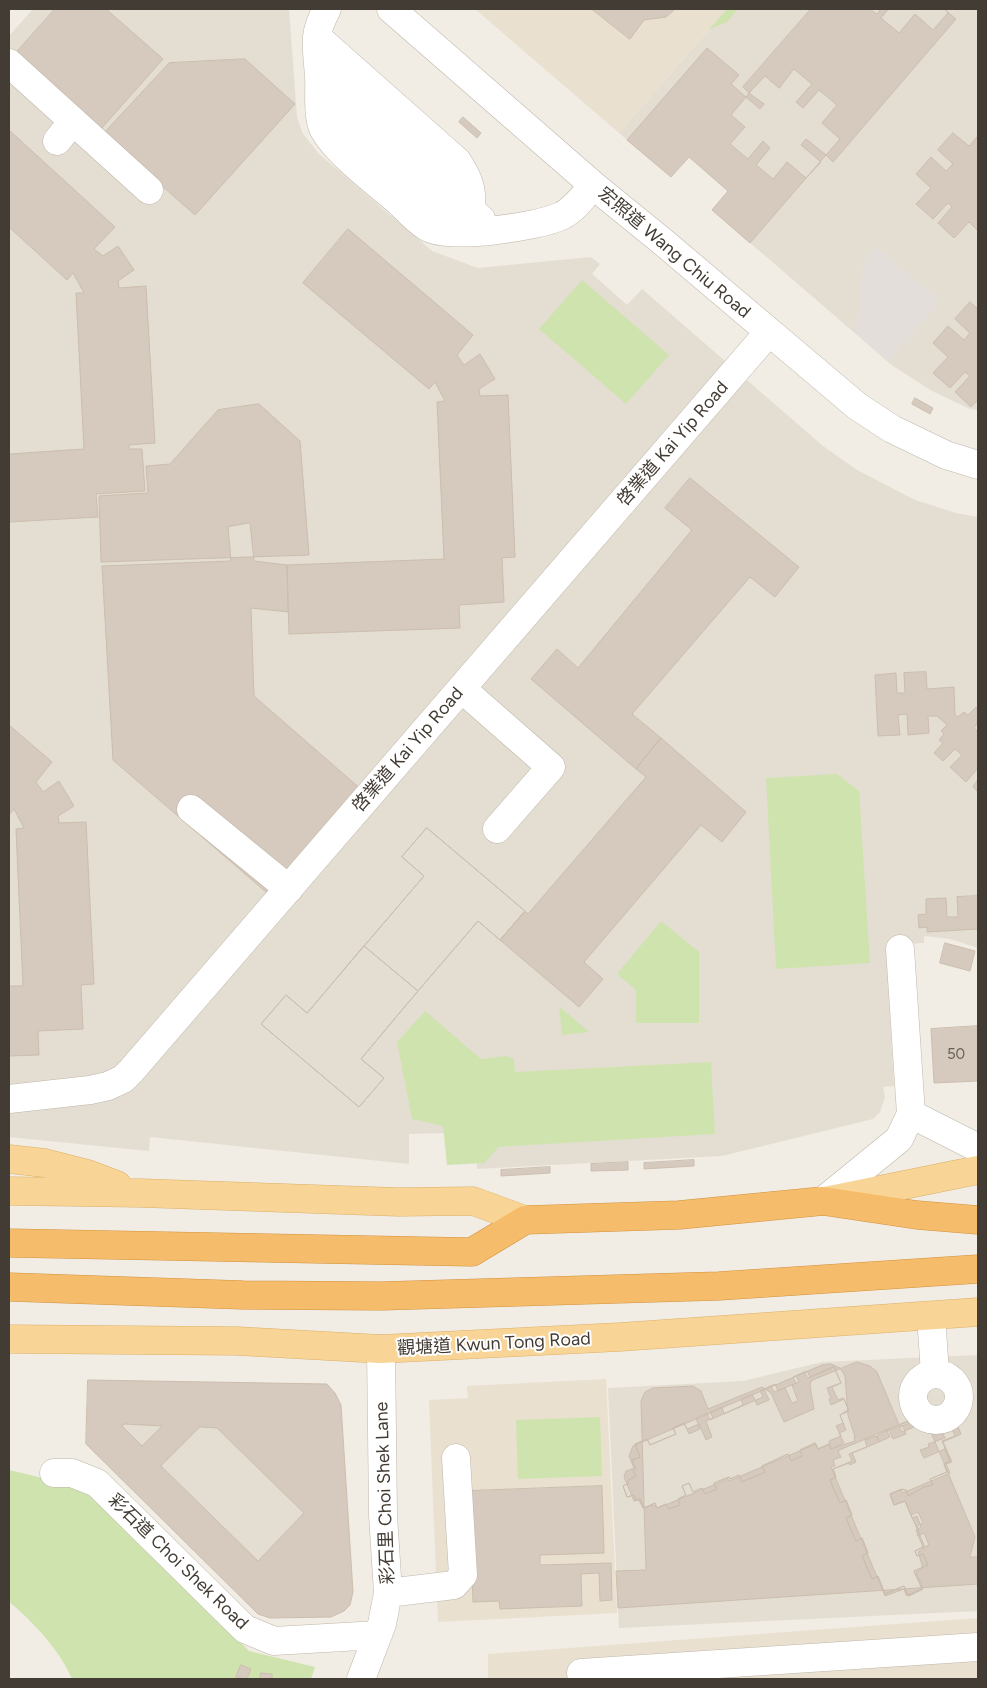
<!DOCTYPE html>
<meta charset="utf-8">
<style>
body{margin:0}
#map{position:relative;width:987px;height:1688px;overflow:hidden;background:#f1ece4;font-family:Figtree,sans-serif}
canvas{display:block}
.frame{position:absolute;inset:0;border:10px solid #433c34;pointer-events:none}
</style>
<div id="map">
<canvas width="987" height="1688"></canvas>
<div class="frame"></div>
</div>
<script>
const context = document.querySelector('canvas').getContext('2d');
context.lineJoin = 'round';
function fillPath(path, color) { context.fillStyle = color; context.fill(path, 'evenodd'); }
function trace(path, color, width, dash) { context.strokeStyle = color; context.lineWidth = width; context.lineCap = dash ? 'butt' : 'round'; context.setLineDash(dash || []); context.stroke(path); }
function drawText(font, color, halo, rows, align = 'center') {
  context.font = font + ' Figtree,"Noto Sans TC",sans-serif'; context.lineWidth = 4; context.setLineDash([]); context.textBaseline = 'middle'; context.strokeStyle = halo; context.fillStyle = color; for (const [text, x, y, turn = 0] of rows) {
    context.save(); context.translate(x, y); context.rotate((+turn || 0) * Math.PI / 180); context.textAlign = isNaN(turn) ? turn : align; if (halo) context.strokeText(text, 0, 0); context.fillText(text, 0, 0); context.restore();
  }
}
fillPath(new Path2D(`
 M33,9h256l8,108 6,17 16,20 113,97 46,17 113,-11 9,7 -8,10 35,31 15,-16 181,157 34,24 58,30 41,13 22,4v431l-28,-9 -26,-3v7l-38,2 8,141 -11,1 2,10 -5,15 -7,7 -151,37 -245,13 -1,-37 -67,2v30l-259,-27 -1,14 -140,-14v-1101z
 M727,9h251v401l-8,-1 -38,-18 -39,-25 -181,-156 16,-19 -39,-34 -18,20 -52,-44z
 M978,1355v256l-359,17 -11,-240 135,-7 79,-19z
 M88,1380l239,4 8,9 6,12 9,200 -6,6 -13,6 -61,1 -12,-4 -172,-170z`), '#e4ded2');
fillPath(new Path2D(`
 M876,247l64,54 -52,61 -32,-28 7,-71z`), '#e3ded9');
fillPath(new Path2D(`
 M475,9h252l-108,124z
 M606,1379l11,234 -179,9 -9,-222 39,-2 -1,-12z
 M978,1618v61h-490v-25z`), '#e9e0cf');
fillPath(new Path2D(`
 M727,9h11l-11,13 -18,7z
 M582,280l87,75 -43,49 -87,-75z
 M837,774l22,17 11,172 -94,6 -10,-191z
 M661,921l38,31v71h-63v-33l-19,-16z
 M559,1006l30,26 -27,3z
 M425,1011l56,48 26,-3 7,3 1,13 196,-10 4,72 -218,13v2l-13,14 -37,2 -4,-39 -31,-7 -15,-77z
 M600,1417l2,59 -84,3 -2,-59z
 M9,1470l76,18 164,163 66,16 -4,12h-239c-11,-27 -40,-59 -63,-77z`), '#cfe3af');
const building = new Path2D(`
 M55,9h51l57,50 -62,70 -85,-76z
 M592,9h83l-9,8 -22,3 -14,19z
 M811,9h133l12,10 -123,143 -7,-7 -76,88 -38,-33 16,-19 -39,-34 -18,20 -44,-37 80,-92 32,27 -8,9 15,13 3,-4 -6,-6z
 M870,9h11l-4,5z
 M889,9h55l4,4 -15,17 -18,-16 -16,19 -18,-15z
 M245,59l50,45 -100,111 -92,-81 66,-71z
 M794,69l18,15 -16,18 7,6 16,-18 18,15 -15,18 18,16 -14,16 -20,-16 -5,6 20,17 -15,16 -19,-16 -14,17 -17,-14 14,-17 -7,-7 -15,18 -18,-15 15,-17 -14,-12 15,-18 14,12 4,-5 -15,-11 16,-17 14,12z
 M463,117l18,16 -4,5 -18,-16z
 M9,130l106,97 -21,22 9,7 15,-10 16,24 -16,11 1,7 27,-2 9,157 -26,2v4h13l3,42 -49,3 2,23 -89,5v-68l75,-5 -8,-156h8l-11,-20 -6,7 -58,-53z
 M953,133l16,13 9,-10v95l-9,-9 -15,16 -16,-15 14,-16 -4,-4 -15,16 -17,-15 15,-16 -15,-14 15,-17 15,14 7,-7 -15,-14z
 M348,229l125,106 -16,20 7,10 16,-11 15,25 -16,10 1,7 28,-1 7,162 -13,1 2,44 -45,3 1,23 -171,6 -2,-69 157,-6 -7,-157 8,-1 -10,-19 -6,7 -126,-106z
 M970,302l8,7v91l-7,7 -16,-15 15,-16 -5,-4 -15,16 -17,-15 15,-16 -15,-14 15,-17 16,14 6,-7 -15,-14z
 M915,398l18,10 -3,6 -18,-10z
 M259,404l41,37 9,114 -208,7 -2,-66 49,-3 -2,-27 24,-2 48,-54z
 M690,478l109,89 -24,30 -25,-20 -118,137 29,24 -25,31 -105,-90 26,-30 21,19 114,-138 -27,-22z
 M250,523l4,38 33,4 1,47 -37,-4 3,88 109,95 -90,107 -160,-138 -11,-194 129,-5 -3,-34z
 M926,672l1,17 27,-2 1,28 3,2 6,-5 4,3 8,-8 2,2v13l-4,6 4,4v36l-12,14 -16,-15 12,-12 -7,-6 -12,12 -9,-8 9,-10 -4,-3 5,-6 -3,-3 6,-6 -10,-9h-9l1,17 -21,2 -1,-21 -9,1 2,20 -22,1 -3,-61 21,-2 1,20h8l-1,-20z
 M9,725l43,37 -16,20 7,10 16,-11 15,25 -16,10 1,7 27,-1 8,162 -13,1 2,44 -45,2 1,24 -30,1v-70h14l-7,-157 8,-1 -10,-19 -5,6z
 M661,738l85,74 -24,30 -21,-17 -117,137 19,17 -24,28 -79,-67 25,-29 3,3 118,-137 -10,-8z
 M978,780v12l-5,-5z
 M427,828l98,83 -25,29 -22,-19 -72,84 -45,54 23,19 -25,29 -98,-83 25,-29 21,18 117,-137 -22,-19z
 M427,828l98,83 -25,29 -22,-19 -60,70 -54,-45 60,-70 -22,-19z
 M978,896v33l-51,3v-5l-8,1 -1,-13 8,-1v-15l20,-1 1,19h11l-1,-20z
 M945,943l30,8 -5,20 -30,-8z
 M364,946l54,45 -57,68 23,19 -25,29 -98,-83 25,-29 21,18z
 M978,1026v55l-44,2 -3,-54z
 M694,1160v6l-50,3v-6z
 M628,1162v8l-37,1v-7z
 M550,1167v6l-49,3v-6z
 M857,1362l13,4 7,6 23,55 17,-7 5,1 8,9 45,107 -5,20h8v27l-360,24 -2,-37 30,-1 -5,-169 4,-9 8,-4 40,-2 8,5 7,18 54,-22 9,6 13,29 30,-13 -4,-23 1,-5z
 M831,1364l9,4 5,8 3,39 7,22h-1l1,4 -24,8 -2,-5 -11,5 -2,-5 -87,37 -1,-2 -70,29 -4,-3 -11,3 -4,-8 -5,1 -10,-24 2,-6 8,-3 -5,-12 4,-10 189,-81z
 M834,1367l7,16 -9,4 6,13 5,-2 6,11 -9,6 6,15 -7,3 5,10 -13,6 -2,-5 -11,5 -3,-6 -15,7 2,6 -11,5 -3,-7 -26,12 3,6 -23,10 -3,-7 -9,4 -1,-2 -15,6 3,6 -12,5 -3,-6 -9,4 -4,-9 -7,3 4,9 -8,4 2,6 -11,4 -3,-5 -9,4 -2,-5 -11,5 -4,-9 -4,1 -2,-5 -7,2 -4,-11 6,-3 -1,-3 8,-4 -3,-5 3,-2 -4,-9 8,-3 -5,-13 12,-5 3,6 26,-11 -3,-6 11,-5 3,6 12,-5 7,16 6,-3 -6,-16 7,-3 -3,-6 12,-5 2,7 39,-17 -3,-6 11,-5 3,6 11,-4 7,15 6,-2 -6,-16 7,-3 -3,-6 11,-5 3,6z
 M834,1367l7,16 -14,5 4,11h-2l2,6 13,-6 5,12 -9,4 3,8 -7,3 5,10 -12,5 1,3 -12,5 -3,-6 -15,7 2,6 -11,5 -3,-7 -26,12 3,6 -23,10 -3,-7 -9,4 -1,-2 -15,6 3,6 -12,5 -3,-6 -9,4 -4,-9 -7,3 4,9 -8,4 2,6 -11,4 -3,-5 -9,4 -2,-5 -11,5 -4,-9 -4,1 -2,-5 -7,2 -4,-11 6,-3 -1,-3 8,-4 -3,-5 3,-2 -4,-9 8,-3 -5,-13 12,-5 3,6 26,-11 -3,-6 11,-5 5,11 11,-5 -4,-11 11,-5 3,7 33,-15 -2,-6 11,-5 5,11 12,-5 -5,-11 11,-5 3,7 18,-8 -3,-6 12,-5 2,6z
 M88,1380l239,4 8,9 6,12 12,187 -3,13 -6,6 -13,6 -61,1 -12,-4 -172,-170zM125,1424l37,2 -20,20 -20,-20zM200,1427l17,1 87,85 -46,48 -97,-95z
 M943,1406h4l4,3 10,25 -18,8 9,20 -6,2 4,9 -47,20 -2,-4 -11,5 4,11 11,-4 19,44 -1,4 -5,3 5,16 -7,4 7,17 -14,7 -3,-1 -2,-6 -19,7 -54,-129 4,-1 -2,-6 8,-3 -3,-6z
 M949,1412l6,13 -4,2 4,9 -13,5 8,20 -6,3 3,8 -17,7 3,6 -9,2 -16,9 -2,-6h-2l-1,-1 -13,5 4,11 11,-4 6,14 7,-3 5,11 -6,3 2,7 -2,1 1,2 6,-3 5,12 -14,6 2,5 6,-2 5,11 -14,6 8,18 -14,6 -4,-9 -19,8 -7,-18 -6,3 -10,-23 6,-3 -6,-15 -6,3 -10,-23 6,-3 -6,-15 -6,3 -10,-23 6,-3 -3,-8 19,-8 -3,-7 18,-7 -2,-7 11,-4 3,6 11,-5 -3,-6 12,-5 3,6 17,-7 -2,-7 11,-5 2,7z
 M945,1414l7,16 -9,4 2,4 -17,6 1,3 -9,3 4,8 21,-9 5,12 -6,3 3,8 -17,7 3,6 -9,2 -16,9 -2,-6h-2l-1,-1 -13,5 4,11 11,-4 7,17 5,-2 4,11 -5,3 7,17 -8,4 2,5 6,-2 5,11 -14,6 8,18 -14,6 -4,-9 -19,8 -7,-18 -6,3 -10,-23 6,-3 -6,-15 -6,3 -10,-23 6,-3 -6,-15 -6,3 -10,-23 6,-3 -3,-8 16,-6 1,2 6,-3 -4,-9 27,-11 -2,-6 9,-5 3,-1 4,9 13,-5 -4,-10 13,-4 2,6z
 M602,1486l2,67 -64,2v10l71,-2 1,37 -12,1 -1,-28 -18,1 1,32 -82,3 -1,-8 -26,1 -4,-111z
 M241,1665l10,4 -4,10 -11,-2z
 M261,1673l11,1v5h-12z`);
fillPath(building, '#d5cabd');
trace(building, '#ccbeae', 1);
const minor = new Path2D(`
 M327,9c-5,9 -9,18 -10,28 -1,13 1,26 2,38 1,16 -2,38 4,53 12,24 54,55 76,74 8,8 18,19 28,25 22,13 111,0 134,-11 13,-6 23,-20 32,-31
 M391,9l202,176 70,57 194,164 35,23 54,26 32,10
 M317,37l140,124c12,18 16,29 14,50
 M9,63l140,127
 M319,75l162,144
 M336,117l14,17 113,98
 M57,141l16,-20
 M462,689l89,78 -54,62
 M191,809l98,80
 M9,1099l81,-9 18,-4 15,-7 8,-8 638,-739
 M911,1114l67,34
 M823,1201l76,-62 12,-25 -11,-165
 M931,1316l4,57
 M913 1397a23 23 0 1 1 46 0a23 23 0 1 1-46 0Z
 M54,1473h18l25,10 148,146 29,12 104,-6
 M388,1593l66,-8 9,-10 -7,-117
 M581,1673l397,-26
 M361,1679l21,-55 6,-31 -5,-78 -2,-166`);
const major = new Path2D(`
 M9,1159l36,4 43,11 29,11
 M9,1191l131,2 259,9 74,-1 52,19
 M825,1201l153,-31
 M9,1339l228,2 144,8 239,-12 358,-25`);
const highway = new Path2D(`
 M9,1243l463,9 53,-32 154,-5 144,-14 94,14 61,5
 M9,1287l234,8 138,1 338,-10 259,-17`);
trace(minor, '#bfb6aa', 29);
trace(major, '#dbb067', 29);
trace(highway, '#d3913c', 29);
trace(minor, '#fff', 28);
trace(major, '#f8d596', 28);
trace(highway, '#f5bd6b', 28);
drawText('15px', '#686056', null, [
 ["50",956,1055]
]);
drawText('18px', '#433c34', '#fff', [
 ["宏照道 Wang Chiu Road",674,253,40],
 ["啓業道 Kai Yip Road",673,444,-49],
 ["啓業道 Kai Yip Road",408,750,-49],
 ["觀塘道 Kwun Tong Road",494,1344,-3],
 ["彩石里 Choi Shek Lane",385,1493,-92],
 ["彩石道 Choi Shek Road",178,1562,44]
]);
</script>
